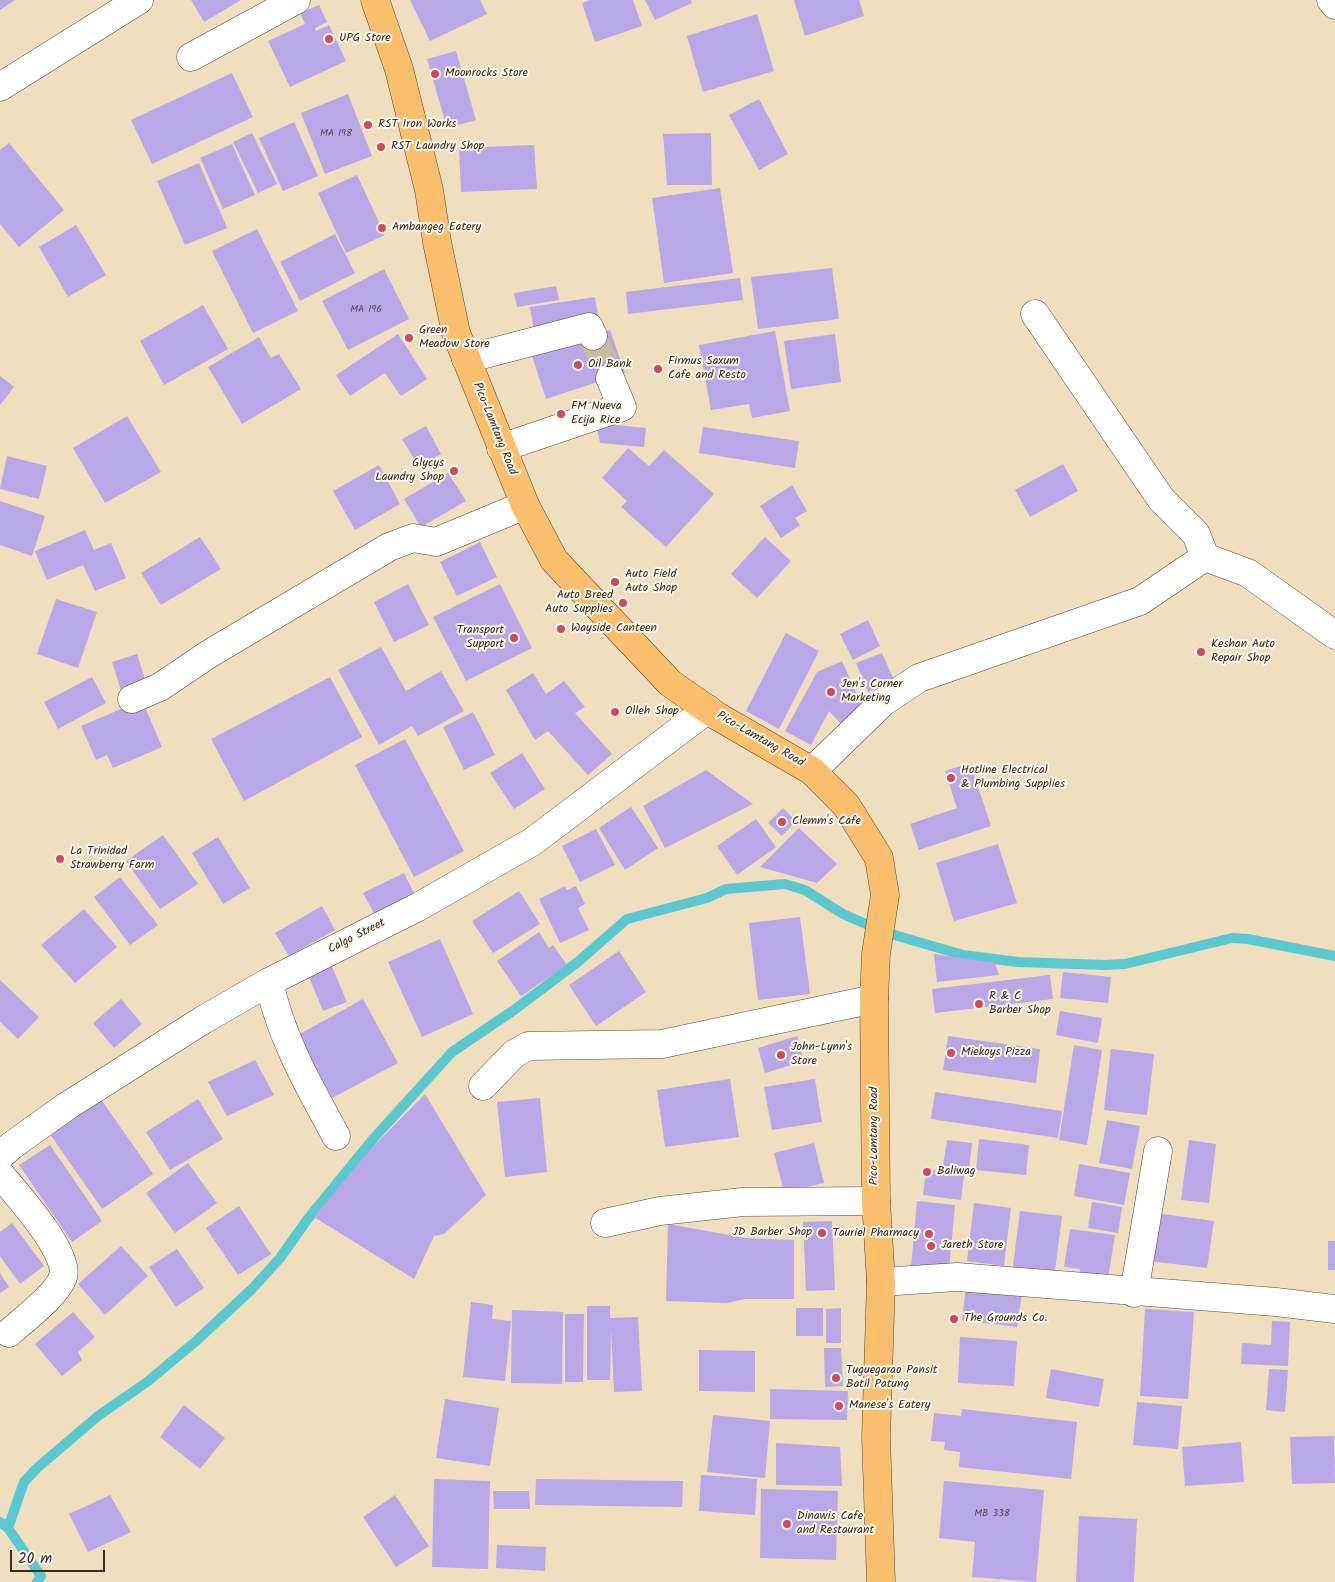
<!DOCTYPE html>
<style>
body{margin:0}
#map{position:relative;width:1335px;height:1582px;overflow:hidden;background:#efdfbf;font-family:Kalam,sans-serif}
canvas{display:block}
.scale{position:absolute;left:10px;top:1550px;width:95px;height:22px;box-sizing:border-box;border:2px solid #3b2a1e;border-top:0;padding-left:6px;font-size:15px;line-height:18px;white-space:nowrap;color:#3b2a1e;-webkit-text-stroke:4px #fbf7ec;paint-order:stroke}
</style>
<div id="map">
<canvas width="1335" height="1582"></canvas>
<div class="scale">20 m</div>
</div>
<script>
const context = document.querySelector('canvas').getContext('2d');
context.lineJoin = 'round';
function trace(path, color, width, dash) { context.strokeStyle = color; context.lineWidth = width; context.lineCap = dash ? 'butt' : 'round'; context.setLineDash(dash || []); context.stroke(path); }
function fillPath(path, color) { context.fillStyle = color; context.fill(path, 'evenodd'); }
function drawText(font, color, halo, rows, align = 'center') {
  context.font = font + ' Kalam,sans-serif'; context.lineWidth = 4; context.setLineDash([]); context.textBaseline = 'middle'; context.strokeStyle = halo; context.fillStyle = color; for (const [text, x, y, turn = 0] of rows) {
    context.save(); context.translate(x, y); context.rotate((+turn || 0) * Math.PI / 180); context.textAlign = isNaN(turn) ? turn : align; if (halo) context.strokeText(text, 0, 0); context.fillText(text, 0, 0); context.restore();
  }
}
trace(new Path2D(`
 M0,1522l8,6 33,48 -4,6
 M8,1528l16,-46 13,-14 61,-52 49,-34 48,-40 57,-53 28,-31 27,-38 67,-82 78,-86 62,-42 65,-49 48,-42 80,-21 19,-9 59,-5 20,6 38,24 41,18 79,23 55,7 86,3 21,-1 107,-26 16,1 87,17`), '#5ac8ce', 10);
fillPath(new Path2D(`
 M0,0h15l-15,10z
 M191,0h50l-37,22z
 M410,0h70l7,14 -57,27z
 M590,0h43l9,26 -47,16 -13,-39z
 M645,0h46l1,3 -37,17z
 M794,0h65l5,16 -59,20z
 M319,5l8,17 -12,6 1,3 13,-6 17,36 -56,26 -22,-46 37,-17 -5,-11z
 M757,14l17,57 -71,21 -16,-56z
 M456,51l20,69 -29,8 -20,-69z
 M232,73l21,44 -101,47 -21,-44z
 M348,94l24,62 -47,18 -24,-61z
 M759,99l29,55 -29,16 -30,-55z
 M294,122l24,54 -35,15 -24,-53z
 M252,133l25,51 -19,9 -25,-51z
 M711,133l1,52h-45l-4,-51z
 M9,143l55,67 -45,37 -19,-23v-74z
 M232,144l23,51 -32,14 -23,-51z
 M534,145l3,44 -76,3 -2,-44z
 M199,163l28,65 -42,17 -28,-64z
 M357,175l28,60 -39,18 -28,-60z
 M720,188l13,85 -69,10 -12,-85z
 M76,225l30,50 -38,22 -29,-50z
 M257,229l41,82 -45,22 -41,-82z
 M335,234l20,39 -55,28 -20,-39z
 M832,268l7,51 -81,10 -7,-52z
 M384,269l25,50 -61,31 -26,-49z
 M740,278l3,22 -115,14 -2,-22z
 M556,286l3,14 -42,7 -3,-14z
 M595,297l4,25 -65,10 -4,-25z
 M203,305l25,44 -64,36 -24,-44z
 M610,330l15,43 -79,26 -14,-43z
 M775,331l15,80 -38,7 -3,-14 -38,6 -12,-65z
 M398,334l29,45 -26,17 -16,-23 -35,23 -14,-21z
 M835,334l6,48 -50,7 -7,-48z
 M259,337l12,21 8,-4 22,35 -59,35 -34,-57z
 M0,376l14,11 -14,18z
 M127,416l34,56 -56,31 -32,-55z
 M596,423l50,5 -2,19 -44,-4z
 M426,426l15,28 -22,13 -17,-28z
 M703,427l96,14 -4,27 -96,-15z
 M628,448l21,18 15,-16 50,44 -48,53 -45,-40 6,-6 -25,-23z
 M7,456l40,10 -8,33 -39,-10z
 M1063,464l15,27 -48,26 -15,-27z
 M379,465l21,39 -45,26 -22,-39z
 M448,473l18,28 -45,26 -17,-28z
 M792,485l15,26 -12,7 5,7 -19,13 -21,-32z
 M0,501l45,15 -13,40 -32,-11z
 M85,530l9,20 17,-7 15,35 -31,13 -12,-26 -36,15 -12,-29z
 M200,537l21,32 -60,36 -20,-32z
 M765,537l26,24 -34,37 -26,-24z
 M480,542l17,35 -40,19 -17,-34z
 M408,584l21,41 -35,17 -20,-40z
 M500,584l32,64 -66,33 -33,-64z
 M56,599l41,13 -19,56 -41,-14z
 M868,620l12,26 -27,14 -13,-26z
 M786,633l33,18 -40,78 -33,-18z
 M381,647l25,44 35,-20 23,40 -46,25 -6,-10 -33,19 -41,-75z
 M882,653l12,27 -26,12 -12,-29z
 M137,654l11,35 -25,8 -11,-35z
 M842,661l24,54 -23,11 -14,-15 -18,34 -26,-14 32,-59z
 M533,673l13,21 18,-13 21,26 -10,6 37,41 -24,21 -40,-44 -13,9 -29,-50z
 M92,677l14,26 -48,26 -14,-27z
 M330,677l32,60 -118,64 -33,-62z
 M142,700l20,47 -49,21 -6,-13 -11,5 -15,-34z
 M473,712l22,43 -31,15 -21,-43z
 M405,739l59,112 -50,26 -59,-112z
 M522,753l23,36 -31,20 -24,-36z
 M970,763l21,63 -72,24 -9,-26 47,-16 -12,-37z
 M706,770l47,34 -88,44 -22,-42z
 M631,807l27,41 -33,22 -26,-42z
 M783,808l13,13 -14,15 -14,-13z
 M756,819l20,28 -39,28 -20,-29z
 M799,828l38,36 -20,19 -57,-16z
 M596,829l19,36 -35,17 -18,-36z
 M163,835l35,49 -38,25 -34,-48z
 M218,837l32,51 -27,16 -31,-51z
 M998,844l19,59 -63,18 -18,-58z
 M404,873l11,22 -40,20 -12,-22z
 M120,877l38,48 -28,20 -36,-48z
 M565,886l2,4 9,-4 9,18 -7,4 11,22 -29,13 -21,-44z
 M519,891l21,33 -47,29 -21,-32z
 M322,906l13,24 -46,26 -14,-23z
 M84,909l33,38 -42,36 -34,-38z
 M800,917l10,77 -52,6 -9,-77z
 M539,932l10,16 4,-3 14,20 -46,31 -24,-35z
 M440,939l33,75 -51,23 -34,-75z
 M619,951l27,41 -50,34 -27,-41z
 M934,954l61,9 4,12 -62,7z
 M330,962l17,40 -24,9 -16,-39z
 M1063,972l48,5 -3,26 -48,-5z
 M1050,975l3,24 -118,14 -3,-24z
 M0,980l39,37 -21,22 -18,-17z
 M121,999l21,25 -28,24 -21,-25z
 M363,999l35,64 -66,35 -34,-63z
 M1060,1011l42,7 -4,25 -42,-8z
 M797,1036l7,25 -39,12 -7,-25z
 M948,1036l92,13 -4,34 -93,-13z
 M1074,1045l28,5 -15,95 -28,-5z
 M1111,1049l43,5 -7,61 -43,-5z
 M255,1060l19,35 -47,21 -19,-34z
 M730,1079l9,58 -74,10 -8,-57z
 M815,1079l7,43 -50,8 -8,-43z
 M96,1092l57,82 -51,35 -57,-82z
 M935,1092l127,19 -4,27 -127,-19z
 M425,1094l61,101 -42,39 -10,2 -20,43 -100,-62 54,-65z
 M540,1098l7,74 -42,5 -8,-75z
 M198,1099l25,40 -53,31 -24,-38z
 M1107,1120l33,6 -8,43 -33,-6z
 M979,1139l50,6 -3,30 -50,-5z
 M947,1140l25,3 -3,27 -26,-4z
 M1189,1140l27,4 -7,59 -28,-3z
 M814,1143l10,40 -40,9 -10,-39z
 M50,1145l52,76 -30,21 -53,-77z
 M188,1163l29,40 -42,30 -29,-40z
 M1079,1164l51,9 -6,32 -50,-9z
 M926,1169l38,6 -3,25 -38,-5z
 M917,1201l38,4 -6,65 -38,-3z
 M1092,1202l30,5 -4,26 -30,-5z
 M974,1203l37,5 -7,58 -37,-5z
 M239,1206l32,48 -33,21 -32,-47z
 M1020,1211l42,5 -8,63 -42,-5z
 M1156,1213l58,8 -7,47 -58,-7z
 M832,1221l3,69 -29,1 -3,-69z
 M12,1223l32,43 -24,18 -20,-28v-24z
 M668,1224l78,14 48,2v59h-49l-18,4 -61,-2z
 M1070,1229l45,6 -8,49 -29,-4 2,-11 -16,-2z
 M1328,1241h7v29h-7z
 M121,1246l27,30 -43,39 -27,-31z
 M177,1249l27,39 -28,19 -27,-40z
 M0,1273l9,14 -9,6z
 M966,1287l56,7 -5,33 -55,-7z
 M471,1302l22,3 -1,14 19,2 -6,60 -42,-4z
 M587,1306h23v12l28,-1 4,74 -28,1 -3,-63 -1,51h-23z
 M796,1308h27v28h-27z
 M841,1308v35h-15v-34z
 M1145,1309l49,3 -6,87 -48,-3z
 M512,1310l51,2 -1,72 -51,-1z
 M73,1312l22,25 -17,15 4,8 -20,16 -27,-32z
 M565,1314h19l-1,68h-18z
 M1272,1321l18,1 -2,44 -47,-2 1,-21 29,2z
 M960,1337l57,4 -3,45 -56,-3z
 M824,1348h17l2,38 -18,1z
 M699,1350l56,1v41l-56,-1z
 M1051,1369l53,10 -5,28 -53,-9z
 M1269,1369l19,1 -3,42 -19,-2z
 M770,1389l78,2 -1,29 -77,-1z
 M445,1399l54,9 -9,58 -54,-8z
 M1137,1402l45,4 -4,43 -45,-4z
 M184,1405l41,33 -25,31 -40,-32z
 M962,1409l115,13 -6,57 -112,-12 1,-15 -16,-2 1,-8 -14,-1 3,-28 27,3z
 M713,1415l57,6 -5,57 -58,-6z
 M1334,1436l1,47 -43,1 -2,-47z
 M1241,1442l3,40 -59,4 -3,-39z
 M776,1443l64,4 2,39 -66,-1z
 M701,1475l56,4 -2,36 -56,-4z
 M434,1479l56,2 -2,88 -56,-2z
 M536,1479l147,2 -1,26 -147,-2z
 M944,1481l100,9 -8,92 -64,-5 3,-35 -36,-4z
 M761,1489l77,2 -2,69 -76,-2z
 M493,1491h36l1,18h-36z
 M110,1495l21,37 -43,20 -19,-38z
 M395,1495l34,51 -33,21 -33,-50z
 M1079,1516l58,3 -3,63h-58z
 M497,1545l49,2 -1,24 -49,-3z`), '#b9a7e7');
trace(new Path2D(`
 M593,336l17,42`), '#cbbb9f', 28, [28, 14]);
const minor = new Path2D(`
 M1331,0l4,5
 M191,57l105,-57
 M0,87l139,-87
 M466,359l123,-32 4,9
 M501,448l121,-41 -12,-29
 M1205,557l43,16 87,62
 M132,699l28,-12 49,-33 180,-107 24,-9 23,4 89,-37
 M812,771l71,-69 36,-24 221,-77 65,-44 -9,-23 -35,-35 -126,-185
 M269,982c12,56 40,104 67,154
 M483,1086l31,-32 14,-8 134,-2 212,-45
 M0,1156l11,-10 56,-40 136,-86 66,-38 149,-75 114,-65 176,-133
 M0,1174c15,18 71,80 63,103 -7,19 -39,42 -54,56
 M605,1223l55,-12 83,-9 133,-1
 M881,1282l76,-5 319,25 59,7
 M1134,1293l24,-142`);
const major = new Path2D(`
 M375,0l24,69 30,121 8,52 19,91 69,172 29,55 116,123 47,33 95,55 34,34 33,53 6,37 -9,59 -2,45 2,202 5,81 -5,155 5,145`);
trace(minor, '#564536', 29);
trace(major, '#564536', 29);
trace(minor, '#fff', 28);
trace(major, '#f9bf6d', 28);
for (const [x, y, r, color] of [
 [329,39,5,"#d1495b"],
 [435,74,5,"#d1495b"],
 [368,125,5,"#d1495b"],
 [381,147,5,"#d1495b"],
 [382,228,5,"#d1495b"],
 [409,338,5,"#d1495b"],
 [578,365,5,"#d1495b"],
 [658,369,5,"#d1495b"],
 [561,414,5,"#d1495b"],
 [454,471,5,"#d1495b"],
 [615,582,5,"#d1495b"],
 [623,603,5,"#d1495b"],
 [561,629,5,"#d1495b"],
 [514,638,5,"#d1495b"],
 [1201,652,5,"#d1495b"],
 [831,692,5,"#d1495b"],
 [615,712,5,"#d1495b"],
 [951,778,5,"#d1495b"],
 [782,822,5,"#d1495b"],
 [60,859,5,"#d1495b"],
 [979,1004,5,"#d1495b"],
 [951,1053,5,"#d1495b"],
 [781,1055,5,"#d1495b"],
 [927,1172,5,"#d1495b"],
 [822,1233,5,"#d1495b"],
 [929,1234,5,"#d1495b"],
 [931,1246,5,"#d1495b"],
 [954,1319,5,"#d1495b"],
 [836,1378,5,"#d1495b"],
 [839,1406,5,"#d1495b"],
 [787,1524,5,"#d1495b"]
]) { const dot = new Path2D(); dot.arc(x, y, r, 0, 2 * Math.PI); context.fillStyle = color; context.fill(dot); trace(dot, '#fbf7ec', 2); }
drawText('10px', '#5a4950', null, [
 ["MA 198",336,134],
 ["MA 196",366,310],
 ["MB 338",992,1514]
]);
drawText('12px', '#3b2a1e', '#fbf7ec', [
 ["UPG Store",339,39],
 ["Moonrocks Store",445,74],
 ["RST Iron Works",378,125],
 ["RST Laundry Shop",391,147],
 ["Ambangeg Eatery",392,228],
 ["Green",419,331],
 ["Meadow Store",419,345],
 ["Firmus Saxum",668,362],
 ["Cafe and Resto",668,376],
 ["Oil Bank",588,365],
 ["FM Nueva",571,407],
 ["Ecija Rice",571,421],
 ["Glycys",444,464,"right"],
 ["Laundry Shop",444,478,"right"],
 ["Auto Field",625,575],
 ["Auto Shop",625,589],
 ["Auto Breed",613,596,"right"],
 ["Auto Supplies",613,610,"right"],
 ["Wayside Canteen",571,629],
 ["Transport",504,631,"right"],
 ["Support",504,645,"right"],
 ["Keshan Auto",1211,645],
 ["Repair Shop",1211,659],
 ["Jen's Corner",841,685],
 ["Marketing",841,699],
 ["Olleh Shop",625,712],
 ["Hotline Electrical",961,771],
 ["& Plumbing Supplies",961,785],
 ["Clemm's Cafe",792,822],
 ["La Trinidad",70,852],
 ["Strawberry Farm",70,866],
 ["R & C",989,997],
 ["Barber Shop",989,1011],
 ["John-Lynn's",791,1048],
 ["Store",791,1062],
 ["Miekoys Pizza",961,1053],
 ["Baliwag",937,1172],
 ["JD Barber Shop",812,1233,"right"],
 ["Tauriel Pharmacy",919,1234,"right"],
 ["Jareth Store",941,1246],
 ["The Grounds Co.",964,1319],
 ["Tuguegarao Pansit",846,1371],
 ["Batil Patung",846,1385],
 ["Manese's Eatery",849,1406],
 ["Dinawis Cafe",797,1517],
 ["and Restaurant",797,1531]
], 'left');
drawText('12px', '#3b2a1e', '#fbf7ec', [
 ["Pico-Lamtang Road",494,429,68],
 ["Pico-Lamtang Road",760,740,30],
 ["Calgo Street",357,937,-27],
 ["Pico-Lamtang Road",875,1136,-90]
]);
</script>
